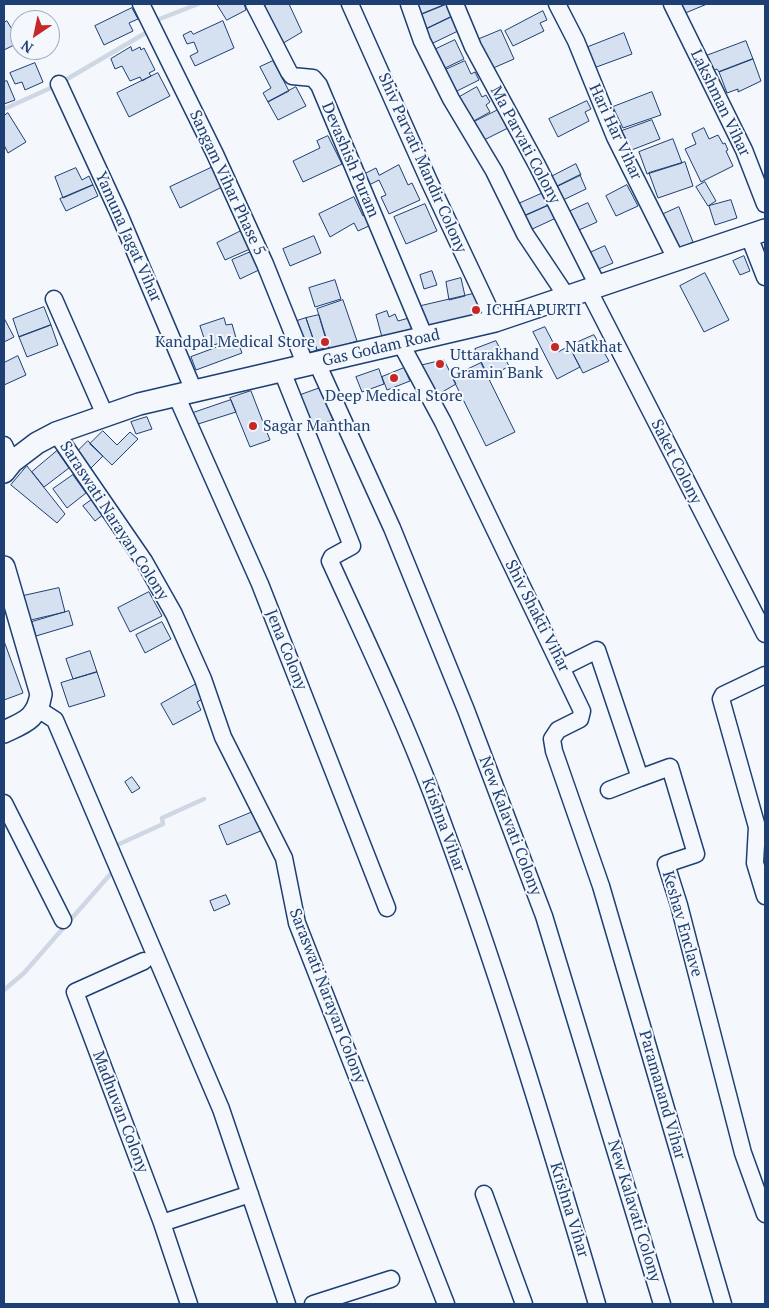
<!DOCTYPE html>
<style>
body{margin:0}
#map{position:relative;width:769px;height:1308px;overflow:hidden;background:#f4f7fb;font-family:"PT Serif",serif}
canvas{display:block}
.frame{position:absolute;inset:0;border:5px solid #1d3f73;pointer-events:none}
.north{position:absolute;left:10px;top:10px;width:50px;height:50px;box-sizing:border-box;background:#f4f7fb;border:1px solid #9eadc5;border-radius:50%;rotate:214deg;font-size:14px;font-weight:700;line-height:20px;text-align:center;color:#1d3f73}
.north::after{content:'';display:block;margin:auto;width:18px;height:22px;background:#c62828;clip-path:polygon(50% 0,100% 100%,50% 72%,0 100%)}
</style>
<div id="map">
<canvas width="769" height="1308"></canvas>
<div class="frame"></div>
<div class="north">N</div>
</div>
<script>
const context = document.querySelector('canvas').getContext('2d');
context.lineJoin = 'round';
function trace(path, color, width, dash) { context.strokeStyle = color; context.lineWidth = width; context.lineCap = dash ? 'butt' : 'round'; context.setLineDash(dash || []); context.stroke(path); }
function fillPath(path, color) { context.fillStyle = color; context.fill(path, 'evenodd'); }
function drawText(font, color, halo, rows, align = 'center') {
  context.font = font + ' "PT Serif",serif'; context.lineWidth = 4; context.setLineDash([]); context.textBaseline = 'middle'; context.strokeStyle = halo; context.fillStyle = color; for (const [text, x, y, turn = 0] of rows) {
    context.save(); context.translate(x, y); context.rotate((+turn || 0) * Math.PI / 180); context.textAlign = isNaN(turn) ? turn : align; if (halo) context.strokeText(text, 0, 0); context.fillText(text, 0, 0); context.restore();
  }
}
trace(new Path2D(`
 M157,20l41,-16
 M62,82l87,-51
 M4,109l51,-23
 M116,848l-1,-2 48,-22 -1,-6 42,-19
 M4,990l20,-17 90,-103`), '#cfd7e4', 4.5);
const building = new Path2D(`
 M217,4h27l2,6 -19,10z
 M268,4h21l13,28 -22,13 -18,-38z
 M411,4h31l1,1 -27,11z
 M448,4l5,12 -31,15 -6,-14z
 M679,4h28l-24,10z
 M132,8l6,11 -9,4 4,8 -29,14 -9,-19z
 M543,11l4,9 -7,3 4,8 -31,15 -8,-15z
 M453,16l7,14 -31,15 -7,-14z
 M7,21l6,10 7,-3v14l-16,8v-27z
 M223,21l11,27 -39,18 -5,-10 8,-4 -4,-10 -7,2 -4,-9 8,-4 2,3z
 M501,30l13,29 -23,10 -14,-29z
 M624,33l8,21 -41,15 -8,-20z
 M455,40l9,19 -21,10 -9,-19z
 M746,41l7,18 -34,13 -2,-3 -5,2 -6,-15z
 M131,47l1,4 8,-4 1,3 3,-2 11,22 -6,3 2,3 -9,5 -2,-4 -10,4 -8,-15 -7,3 -4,-10z
 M753,59l8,22 -23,11v-3l-11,4 -8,-21z
 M273,61l16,30 -21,11 -5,-9 8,-5 -11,-21z
 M465,61l6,13 4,-2 4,8 -26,13 -10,-22z
 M35,63l8,19 -18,8 -3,-8 -7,2 -5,-11z
 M158,73l12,23 -41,21 -12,-24z
 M7,81l8,19 -11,4v-22z
 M296,87l10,19 -28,14 -10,-18z
 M477,87l5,10 4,-2 4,7 -4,3 4,7 -20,11 -14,-24z
 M652,92l9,23 -38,13 -10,-21z
 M587,101l4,8 -6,3 4,9 -31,16 -9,-18z
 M498,110l10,18 -28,14 -10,-18z
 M8,113l18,29 -18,11 -4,-8v-29z
 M652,120l8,19 -31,12 -10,-19z
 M704,128l5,11 9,-4 5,9 2,-1 3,7 -2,1 7,15 -32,16 -16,-33 11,-5 -4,-10z
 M328,136l14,28 -39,18 -10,-21 27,-13 -3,-7z
 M673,139l9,24 -35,11 -8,-22z
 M685,162l8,24 -35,12 -9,-25z
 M576,164l5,11 -27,13 -5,-10z
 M399,165l9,20 4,-2 8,17 -31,14 -8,-17 5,-2 -7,-15 -10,5 -5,-11 12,-6 3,7z
 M215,166l9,20 -44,22 -10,-21z
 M76,168l6,12 7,-4 4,9 -30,13 -8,-21z
 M580,175l6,14 -25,12 -7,-13z
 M705,182l11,19 -8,5 -12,-19z
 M93,185l5,11 -32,15 -6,-12z
 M627,185l11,21 -22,10 -10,-20z
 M543,193l6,12 -27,12 -6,-12z
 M354,197l9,19 3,-2 5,11 -13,6 -4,-8 -24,14 -11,-23z
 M731,200l6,18 -22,7 -6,-19z
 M588,203l9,19 -18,8 -3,-6 -5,2 -5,-13z
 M425,204l12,27 -31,13 -12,-27z
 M549,205l7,13 -28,13 -6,-14z
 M679,207l14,35 -18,8 -16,-34z
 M241,231l9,18 -25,11 -8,-17z
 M314,236l7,17 -31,13 -7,-17z
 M605,246l8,17 -19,8 -9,-16z
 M253,251l8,18 -21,10 -8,-19z
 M744,256l6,15 -10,4 -7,-14z
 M432,271l5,14 -13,4 -4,-14z
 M705,273l24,47 -25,12 -24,-46z
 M461,278l4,18 -16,4 -3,-18z
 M335,280l6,19 -26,8 -6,-19z
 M477,293l5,23 -55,13 -6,-23z
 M343,300l14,41 -28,9 -12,-41z
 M44,307l7,18 -32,12 -6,-18z
 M387,311l2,6 6,-3 3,7 11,-3 4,15 -30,8 -7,-26z
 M319,315l10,32 -12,3 -11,-32z
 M4,318l10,19 -10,5z
 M224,318l2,7 6,-1 4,14 -29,9 -7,-21z
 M306,318l11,32 -12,4 -11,-32z
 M51,325l7,20 -31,12 -8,-20z
 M545,327l13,25 11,-6 11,21 -23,12 -24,-47z
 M594,335l15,26 -26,12 -14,-27z
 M237,340l5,13 -46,17 -5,-13z
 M496,341l13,25 -20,12 -14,-29z
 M18,356l8,19 -22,10v-22z
 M444,360l12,24 -24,14 -17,-31z
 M481,363l34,69 -29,14 -34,-69z
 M404,368l6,13 -23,9 -5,-13z
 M379,369l5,15 -22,8 -6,-15z
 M320,388l13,32 -26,10 -12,-33z
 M251,391l19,49 -20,7 -20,-49z
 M231,400l5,12 -41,13 -5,-11z
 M147,417l5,12 -16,5 -5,-12z
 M103,431l14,14 13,-13 8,7 -26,26 -22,-21z
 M88,441l15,15 -12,12 -15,-15z
 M57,451l12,17 -25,19 -12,-15z
 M27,466l38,48 -8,9 -46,-38z
 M73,475l13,18 -19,15 -14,-19z
 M93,499l11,15 -9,7 -12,-15z
 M59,588l6,24 -34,8 -8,-24z
 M149,592l13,24 -32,16 -12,-24z
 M69,611l4,14 -37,11 -4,-14z
 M162,622l9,17 -26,14 -9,-18z
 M4,641l19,52 -19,7z
 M90,651l7,21 -24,7 -7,-20z
 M97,672l8,24 -36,11 -8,-24z
 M198,683l8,14 -9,5 4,8 -28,15 -12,-21z
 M132,777l8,11 -8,5 -7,-11z
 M255,811l8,19 -36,15 -8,-19z
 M226,895l4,9 -16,7 -4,-10z`);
fillPath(building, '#d5e0f0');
trace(building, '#1d3f73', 1);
const minor = new Path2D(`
 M141,4l74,150 50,110 41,102
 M254,4l35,68 3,4 21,2 6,7 106,253
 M350,4l79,177 66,140
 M409,4l13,37 29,58 43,72 31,63 42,63
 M455,4l18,43 64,118 61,121
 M557,4l19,37 39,96 61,122
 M672,4l72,146 21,54
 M59,84l60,130 75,177
 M749,236l16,41
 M588,289l177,345
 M54,299l51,116
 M401,344l42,78 139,289 -2,8 -22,11 -6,9 2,12 47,135 122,418
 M317,363l75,165 74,182 78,206 118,388
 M282,371l70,175 -20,11 -2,4c35,77 72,154 102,233 63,167 115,339 165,510
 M176,395l84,189 127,324
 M56,433l88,128 30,53 29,65 20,58 61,121 13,65 149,381
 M4,445l8,17
 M563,667l34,-17 43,128 30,-11 26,87 -30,10 13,41 64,248 22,61
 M765,675l-42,20 -2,4 36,128 -2,36 10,33
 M38,709l17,11 166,389 66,195
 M609,790l31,-12
 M4,803l59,117
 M144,961l-69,31 87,231 27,81
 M484,1194l40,110
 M162,1223l88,-29
 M313,1304l78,-25`);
const major = new Path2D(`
 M4,472l8,-10 25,-19 19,-10 83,-29 356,-83 270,-91
 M4,567l37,127c-4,25 -16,28 -37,38`);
trace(minor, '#1d3f73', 19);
trace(major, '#1d3f73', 24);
trace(minor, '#f4f7fb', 16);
trace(major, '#f4f7fb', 21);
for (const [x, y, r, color] of [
 [476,310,5,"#c62828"],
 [325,342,5,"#c62828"],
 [555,347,5,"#c62828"],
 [440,364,5,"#c62828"],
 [394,378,5,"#c62828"],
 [253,426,5,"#c62828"]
]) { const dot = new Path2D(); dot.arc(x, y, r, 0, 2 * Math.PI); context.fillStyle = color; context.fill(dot); trace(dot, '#f4f7fb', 2); }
drawText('16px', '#1d3f73', '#f4f7fb', [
 ["Lakshman Vihar",720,103,64],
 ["Hari Har Vihar",615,132,65],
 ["Ma Parvati Colony",525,145,62],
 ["Devashish Puram",350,160,67],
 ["Shiv Parvati Mandir Colony",422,163,66],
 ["Sangam Vihar Phase 5",227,183,65],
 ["Yamuna Jagat Vihar",128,237,66],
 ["Gas Godam Road",381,348,-13],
 ["Saket Colony",676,462,63],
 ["Saraswati Narayan Colony",114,521,57],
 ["Shiv Shakti Vihar",537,616,63],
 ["Jena Colony",286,650,68],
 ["Krishna Vihar",443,825,70],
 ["New Kalavati Colony",510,826,69],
 ["Keshav Enclave",682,924,74],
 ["Saraswati Narayan Colony",327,996,69],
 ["Paramanand Vihar",662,1095,74],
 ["Madhuvan Colony",120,1112,69],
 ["Krishna Vihar",569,1210,73],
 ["New Kalavati Colony",634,1211,73]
]);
drawText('16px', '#1d3f73', '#f4f7fb', [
 ["ICHHAPURTI",486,310],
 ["Kandpal Medical Store",315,342,"right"],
 ["Natkhat",565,347],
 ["Uttarakhand",450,355],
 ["Gramin Bank",450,373],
 ["Deep Medical Store",394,396,"center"],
 ["Sagar Manthan",263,426]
], 'left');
</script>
